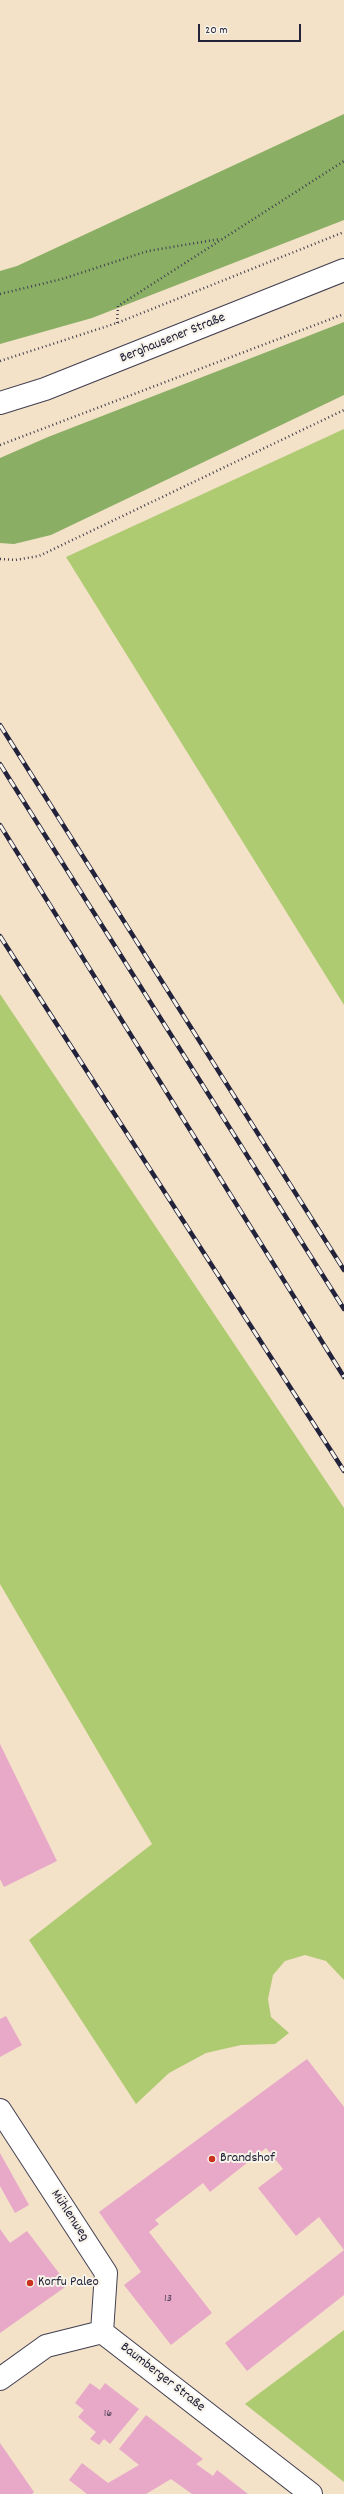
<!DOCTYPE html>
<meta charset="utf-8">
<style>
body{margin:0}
#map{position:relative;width:344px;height:2494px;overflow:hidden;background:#f3e1c8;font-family:Dekko,sans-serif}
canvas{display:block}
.scale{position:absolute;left:198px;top:24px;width:103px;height:18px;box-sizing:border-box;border:2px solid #22223b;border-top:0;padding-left:5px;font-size:12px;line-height:14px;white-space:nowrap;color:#22223b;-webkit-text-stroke:3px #f7f3e8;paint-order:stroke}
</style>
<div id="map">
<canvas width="344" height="2494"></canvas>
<div class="scale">20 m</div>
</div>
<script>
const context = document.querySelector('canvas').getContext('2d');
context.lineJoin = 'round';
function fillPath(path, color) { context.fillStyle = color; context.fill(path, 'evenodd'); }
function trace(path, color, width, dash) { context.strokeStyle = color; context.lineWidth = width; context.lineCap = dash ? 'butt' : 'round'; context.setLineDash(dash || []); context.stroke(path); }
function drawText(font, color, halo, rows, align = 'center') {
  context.font = font + ' Dekko,sans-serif'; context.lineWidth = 4; context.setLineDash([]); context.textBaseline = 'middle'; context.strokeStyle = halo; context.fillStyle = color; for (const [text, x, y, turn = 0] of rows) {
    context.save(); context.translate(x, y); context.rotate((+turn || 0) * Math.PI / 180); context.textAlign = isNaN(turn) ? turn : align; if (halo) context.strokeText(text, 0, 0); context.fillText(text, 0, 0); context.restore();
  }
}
fillPath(new Path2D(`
 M344,429v576l-278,-448z
 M0,994l344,514v472l-18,-19 -21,-6 -20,6 -12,14 -5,24 3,18 18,16 -14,11 -34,1 -35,8 -37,20 -33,31 -107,-164 123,-96 -152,-260z
 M344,2330v152l-99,-78z`), '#aecb72');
fillPath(new Path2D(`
 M344,114v106l-252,98 -92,26v-73l17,-5z
 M344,322v73l-293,140 -37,9 -14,-1v-85l48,-21z`), '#8aaf64');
fillPath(new Path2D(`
 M0,1744l57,117 -53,26 -4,-8z
 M6,2016l16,29 -22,12v-38z
 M307,2059l37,48v143l-25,-33 -23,19 -38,-48 25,-19 -17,-21 -56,44 -7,-9 -48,37 4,4 -10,8 63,81 -41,32 -47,-60 17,-13 -42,-60z
 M0,2153l29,52 -14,8 -15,-27z
 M0,2229l10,14 17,-12 41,54 -68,48z
 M344,2250v45l-97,76 -22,-28z
 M90,2383l10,7 5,-7 34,26 -29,35 -6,-5 -5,6 -9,-6 6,-7 -18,-15 6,-7 -9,-7z
 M146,2415l57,44 -7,5 17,12 4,-6 31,24h-56l-21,-15 -25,15h-59l-18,-14 13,-17 26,20 31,-18 -20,-16z
 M0,2443l34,49 -2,2h-32z`), '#e8a9c9');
const minor = new Path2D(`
 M0,2110l106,163 -4,59
 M102,2332l209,162
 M0,2379l46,-33 56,-14`);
const major = new Path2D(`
 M0,403l45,-14 299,-119`);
trace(minor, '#413f50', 24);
trace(major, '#413f50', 24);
trace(new Path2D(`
 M0,294l62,-15 86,-28 72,-12
 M117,323l1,-17 226,-145
 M0,361l117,-38 227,-91
 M0,445l344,-131
 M0,559l15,1 24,-4 305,-146`), '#413f50', 2.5, [1, 3]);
trace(minor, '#fff', 22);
trace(major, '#fff', 22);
const rail = new Path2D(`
 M0,725l344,545
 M0,764l344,545
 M0,825l344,552
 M0,936l344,535`);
trace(rail, '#22223b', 4.5);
trace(rail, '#f7f3e8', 3, [9]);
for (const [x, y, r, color] of [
 [212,2159,4,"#c8321e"],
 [30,2283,4,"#c8321e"]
]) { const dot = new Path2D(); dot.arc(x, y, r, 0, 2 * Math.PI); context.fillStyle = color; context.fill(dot); trace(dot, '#f7f3e8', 1.5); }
drawText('12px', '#54445e', null, [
 ["13",168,2299],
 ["16",108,2414]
]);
drawText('14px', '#22223b', '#f7f3e8', [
 ["Berghausener Straße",173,339,-22],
 ["Mühlenweg",69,2216,57],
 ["Baumberger Straße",162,2378,38]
]);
drawText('14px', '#22223b', '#f7f3e8', [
 ["Brandshof",220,2159],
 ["Korfu Paleo",38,2283]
], 'left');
</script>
